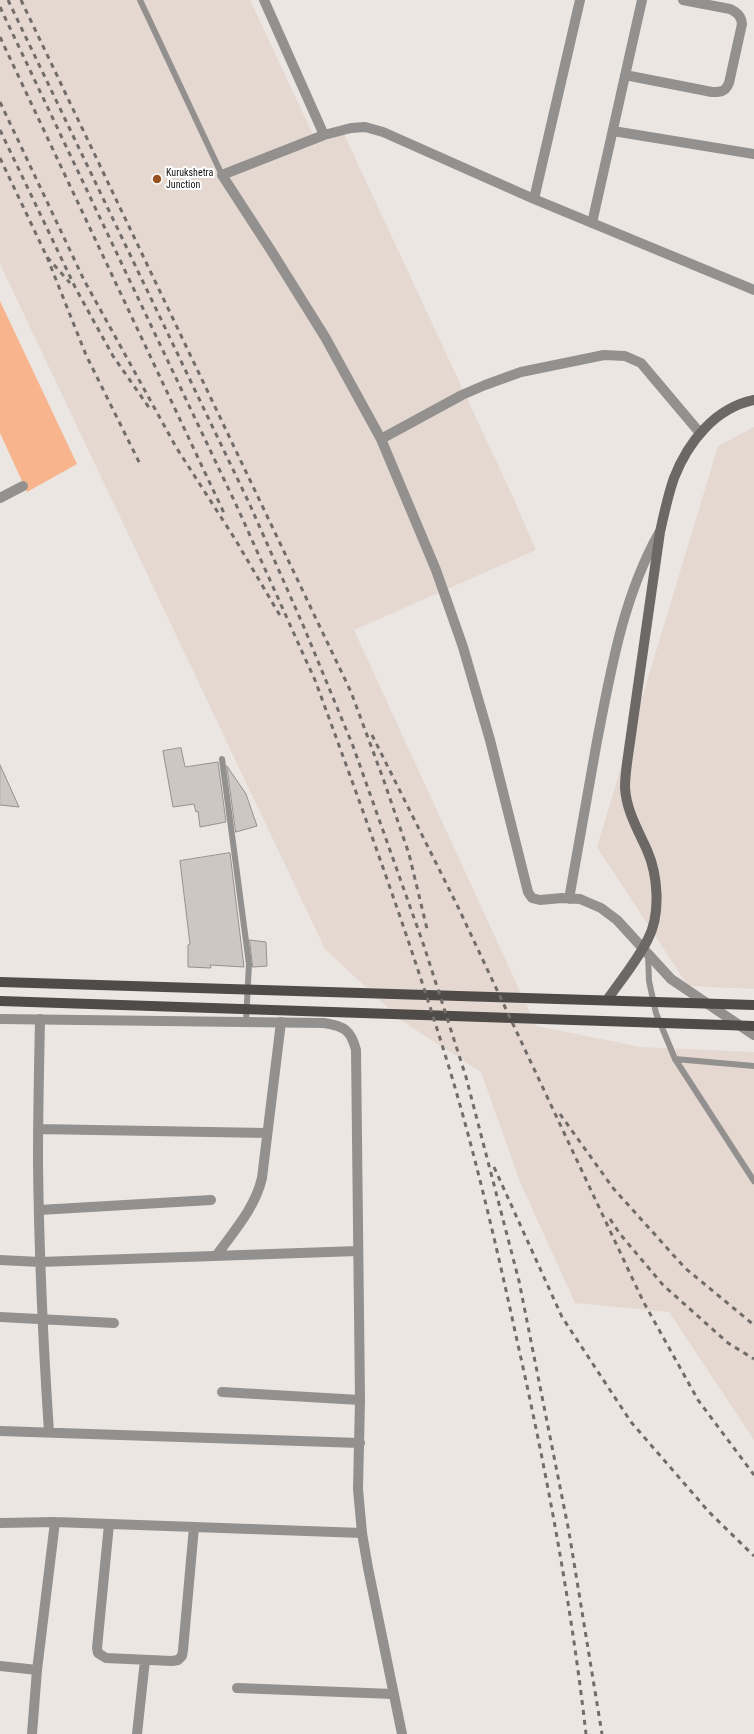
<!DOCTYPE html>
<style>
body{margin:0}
canvas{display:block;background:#ebe6e2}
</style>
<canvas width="754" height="1734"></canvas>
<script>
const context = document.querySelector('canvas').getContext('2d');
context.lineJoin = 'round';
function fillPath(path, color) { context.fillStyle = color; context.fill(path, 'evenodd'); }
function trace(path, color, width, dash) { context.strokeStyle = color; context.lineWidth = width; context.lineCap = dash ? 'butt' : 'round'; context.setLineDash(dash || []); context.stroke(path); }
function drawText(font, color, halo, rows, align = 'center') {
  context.font = font + ' "Roboto Condensed",sans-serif'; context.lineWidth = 4; context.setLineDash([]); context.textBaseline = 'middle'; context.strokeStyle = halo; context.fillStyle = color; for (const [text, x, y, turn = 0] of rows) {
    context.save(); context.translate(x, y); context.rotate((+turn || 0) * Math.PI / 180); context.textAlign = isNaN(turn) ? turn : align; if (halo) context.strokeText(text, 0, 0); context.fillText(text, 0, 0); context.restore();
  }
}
fillPath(new Path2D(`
 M0,0h250l67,143 27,-9 168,361 24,55 -182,80 182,396 105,21 113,5v388l-85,-128 -94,-9 -55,-121 -39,-110 -79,-51 -77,-72 -325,-685z
 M754,427v562l-66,-3 -91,-139 121,-401z`), '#e5d8d0');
fillPath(new Path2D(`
 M0,301l77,163 -50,28 -27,-59z`), '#f8b58d');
const building = new Path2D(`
 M181,748l4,19 33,-5 8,60 -26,5 -2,-16 -2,1 -2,-8 -21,3 -10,-56z
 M0,765l19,42 -19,-2z
 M227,766l19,28 11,32 -21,6z
 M230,853l14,114 -34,-2 1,3 -23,-1v-22l2,-1 -10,-83z
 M250,940l16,2 1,24 -14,1z`);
fillPath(building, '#cdc7c4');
trace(building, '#96918e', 1);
trace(new Path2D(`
 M140,0l82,175
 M222,759l27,205 -3,57
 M648,954l1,27 7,32 19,46 79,122
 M675,1059l79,7`), '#93918f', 6);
trace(new Path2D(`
 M264,0l60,135
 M625,75l87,17c9,0 13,0 17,-9l13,-59c-1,-8 -4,-11 -12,-15l-47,-9
 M613,131l141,23
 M534,199l46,-199
 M592,223l50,-223
 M754,290l-220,-91 -151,-67 -18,-5 -14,1 -27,7 -102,40 50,77 53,85 56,102 55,131 27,77 27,93 38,152 4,6 8,2 22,-2 18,1 21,9 16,12 54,59 83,56
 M381,439l81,-44 23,-10 36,-13 83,-17 21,1 16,7 59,70
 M0,498l23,-12
 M569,899c9,-53 19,-105 28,-158 14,-71 26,-144 62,-208
 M40,1019c-1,48 -2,96 -2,143 1,90 5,180 11,270
 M38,1129l229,4
 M39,1210l172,-10
 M216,1256c18,-25 39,-48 46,-78l19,-156
 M0,1260l40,2 318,-11
 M0,1317l114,6
 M222,1392l138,8
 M0,1431l360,12
 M0,1523l55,-1 307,11
 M109,1524l-12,124 1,5 8,5 66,3 6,-1 4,-4 1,-6 11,-123
 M0,1666l37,4
 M237,1688l156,6
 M32,1734l5,-64 18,-148
 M137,1734l8,-74`), '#93918f', 10);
trace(new Path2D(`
 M0,1019l324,4c20,3 27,7 32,27l4,350 -2,89 4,44 6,35 34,166`), '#93918f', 10);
trace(new Path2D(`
 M607,1000c14,-20 30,-39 41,-61 13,-25 10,-64 -1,-89 -9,-20 -21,-40 -22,-63 0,-8 1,-16 2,-24l33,-231c4,-18 8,-37 14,-54 14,-36 41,-70 80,-78`), '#6b6866', 10);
trace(new Path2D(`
 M0,982l754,23
 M0,1001l754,25`), '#4f4b49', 10);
trace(new Path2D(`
 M8,0l242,505 53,120 50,121 71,200 42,131 53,204 50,251 33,202
 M21,0l330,692 33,89 25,73 19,79
 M0,7l239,504 65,145 11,24c49,133 98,267 139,404 25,86 45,173 64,261 29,129 53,258 68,389
 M0,37l224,476
 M0,102l84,178 92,167 59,92 47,80
 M0,130l76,159 37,67 37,53
 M0,158l47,99 23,26
 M47,257l39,98 55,111
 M372,735l86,172 185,394 55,99 56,75
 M560,1114l53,74 72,80 69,57
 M494,1167l68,150 69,105 78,90 45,44
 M610,1219l10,15 43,51 65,58 26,16`), '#706d6b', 3, [5, 5]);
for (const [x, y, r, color] of [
 [157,179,5,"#965223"]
]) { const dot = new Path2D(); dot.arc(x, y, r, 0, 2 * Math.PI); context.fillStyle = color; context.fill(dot); trace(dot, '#fff', 1.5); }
drawText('10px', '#151312', '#fff', [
 ["Kurukshetra",166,173],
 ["Junction",166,185]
], 'left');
</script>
